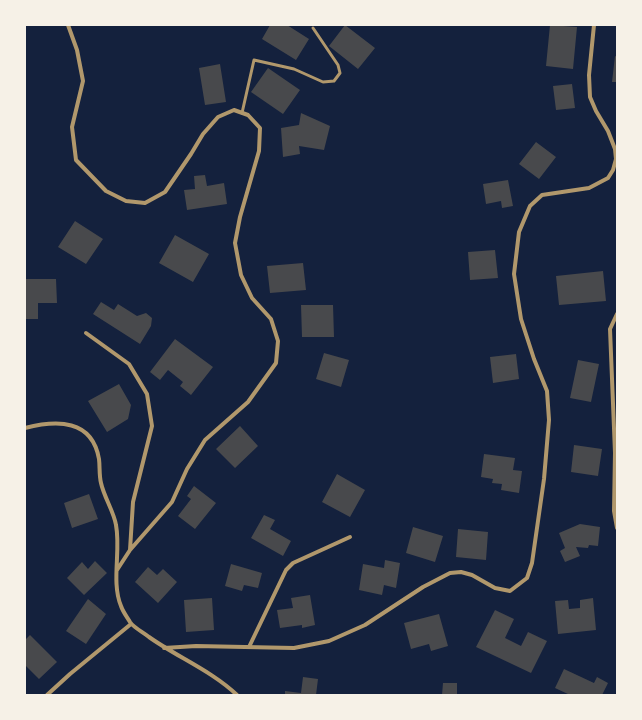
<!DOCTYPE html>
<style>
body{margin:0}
#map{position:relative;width:642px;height:720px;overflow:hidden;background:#14213d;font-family:Quicksand,sans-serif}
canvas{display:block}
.frame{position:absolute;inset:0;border:26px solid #f6f1e7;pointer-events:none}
</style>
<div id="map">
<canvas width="642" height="720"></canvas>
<div class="frame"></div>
</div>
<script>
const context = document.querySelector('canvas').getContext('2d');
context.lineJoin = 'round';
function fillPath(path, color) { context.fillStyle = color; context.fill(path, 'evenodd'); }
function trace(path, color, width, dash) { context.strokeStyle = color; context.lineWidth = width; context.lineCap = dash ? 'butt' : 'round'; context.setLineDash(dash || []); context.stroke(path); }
fillPath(new Path2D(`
 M270,25h17l22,14 -13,21 -34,-21z
 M345,25l30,23 -17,21 -29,-23z
 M550,25l27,2 -4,42 -27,-3z
 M615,56l2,1v25h-5z
 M220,64l6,38 -21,3 -6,-37z
 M268,68l32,22 -17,24 -32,-22z
 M572,84l3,24 -19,2 -3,-24z
 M301,113l29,13 -6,24 -25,-4 1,8 -17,3 -2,-29 18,-3z
 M536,142l20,15 -17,22 -20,-15z
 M205,175l2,11 17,-3 3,21 -40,6 -3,-20 11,-1 -1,-13z
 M508,180l5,26 -11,2 -1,-7 -15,3 -3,-20z
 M75,221l28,18 -17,25 -28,-17z
 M175,235l34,19 -16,28 -34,-19z
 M495,250l3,28 -28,2 -2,-28z
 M303,263l3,27 -36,3 -3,-27z
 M603,271l3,30 -47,4 -3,-29z
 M25,279h31l1,24h-19v16h-13z
 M101,302l13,8 4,-6 19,12 9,-3 6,5 -1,8 -11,18 -47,-30z
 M301,305h32l1,32h-32z
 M175,339l38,28 -22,28 -11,-9 3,-4 -15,-12 -8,10 -10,-8z
 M324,353l25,7 -8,27 -25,-8z
 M516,354l3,25 -26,4 -3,-26z
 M578,360l21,4 -8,38 -21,-4z
 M119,384l12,21 -3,14 -21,13 -19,-31z
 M240,426l18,20 -23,22 -19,-19z
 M574,445l28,4 -4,27 -27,-4z
 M484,454l31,4 -2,12 9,1 -3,22 -18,-3 1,-6 -10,-1 1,-4 -12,-2z
 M337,474l28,16 -15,27 -28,-15z
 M194,486l22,17 -21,26 -17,-13 13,-17 -4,-3z
 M89,494l9,25 -26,9 -8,-25z
 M264,515l11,5 -5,9 21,12 -8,15 -32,-18z
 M580,524l20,3 -2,19 -9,-1 -1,3 -12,-1 4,9 -15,6 -5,-11 5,-3 -6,-15z
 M413,527l30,9 -8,26 -29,-9z
 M458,529l30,3 -2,28 -30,-3z
 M385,560l15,3 -4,25 -12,-3 -2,10 -23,-5 4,-26 21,4z
 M95,561l12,12 -23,22 -17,-17 15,-16 6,7z
 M231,564l31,9 -4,15 -14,-3 -2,6 -17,-5z
 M148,567l9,8 6,-6 14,13 -19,21 -23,-21z
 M310,595l5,30 -13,3v-3l-22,3 -3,-18 16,-2 -2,-10z
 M212,598l2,32 -28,2 -2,-32z
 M593,598l3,32 -38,4 -3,-33 13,-1 1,9 11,-1v-8z
 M88,599l18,15 -20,30 -20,-13z
 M495,610l19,9 -9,19 16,8 7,-14 19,9 -16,32 -55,-26z
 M439,614l9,32 -17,5 -2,-7 -18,5 -7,-26z
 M30,635l27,27 -18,17 -14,-14v-25z
 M564,669l30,14 3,-6 11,6 -6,12h-32l-15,-7z
 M303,677l15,2 -2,16h-31v-4l16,2z
 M443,683h14v12h-15z`), '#48494c');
trace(new Path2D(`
 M242,113l12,-53 40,9 29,13 11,-1 6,-8 -2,-8 -25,-37`), '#b1986c', 3);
trace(new Path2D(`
 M68,25l9,25 6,31 -11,46 4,33 30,31 20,10 19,2 20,-11 26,-38 12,-20 15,-17 16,-7 14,5 12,13 -1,23 -19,66 -5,26 6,32 11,23 19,21 7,22 -2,22 -28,39 -43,38 -18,29 -15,33 -42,48 -13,20
 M617,314l-7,15 5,124 -1,58 3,17
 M86,333l43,31 18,30 5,32 -19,76 -3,48
 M25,428c32,-8 67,-9 74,31 1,8 0,16 2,24 3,14 13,29 15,42 5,26 -5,57 5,81 2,6 6,11 9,16 4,6 13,10 19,15 28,20 63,34 88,58
 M249,647l37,-77 7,-7 57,-26
 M164,648l32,-2 98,2 35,-7 36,-16 58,-38 27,-14 11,-1 11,3 23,13 15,3 17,-13 5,-15 12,-84 5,-59 -2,-29 -13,-32 -13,-40 -7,-45 5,-42 11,-26 12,-11 47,-7 19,-10 5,-8 3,-11 -1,-10 -7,-18 -12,-20 -6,-14 -1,-22 5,-50
 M47,695l23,-21 61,-50`), '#b1986c', 4);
</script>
